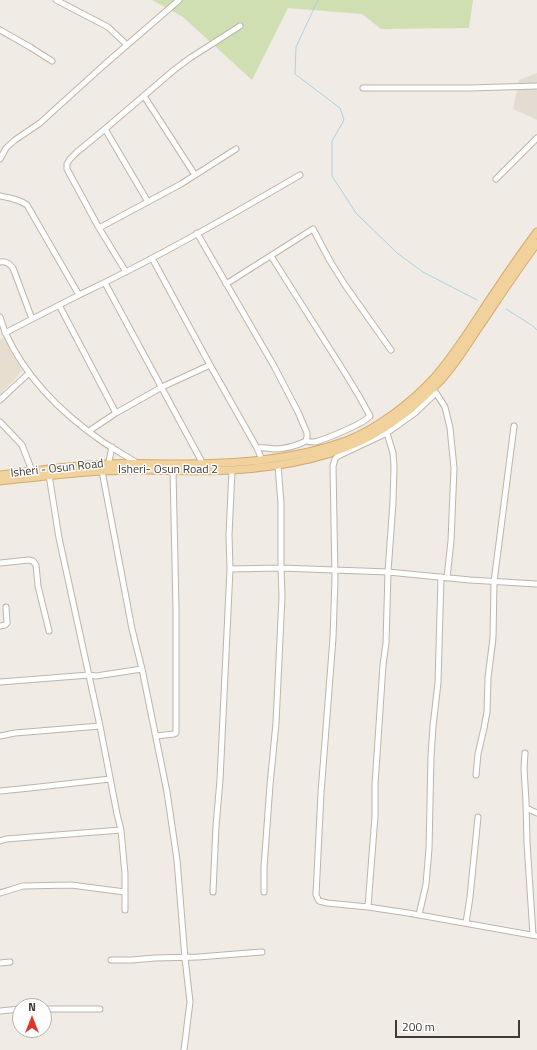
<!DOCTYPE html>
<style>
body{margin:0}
#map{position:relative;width:537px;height:1050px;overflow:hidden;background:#f0ebe4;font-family:"Titillium Web",sans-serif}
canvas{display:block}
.north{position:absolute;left:12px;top:998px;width:40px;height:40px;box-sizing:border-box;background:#fff;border:1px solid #b3b1ae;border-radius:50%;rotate:0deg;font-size:11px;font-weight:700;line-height:16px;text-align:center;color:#413b35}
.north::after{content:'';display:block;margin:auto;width:14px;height:18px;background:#df362c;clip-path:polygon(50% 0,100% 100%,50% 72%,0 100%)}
.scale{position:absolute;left:395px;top:1020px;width:125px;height:18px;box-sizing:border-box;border:2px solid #413b35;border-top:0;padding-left:5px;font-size:12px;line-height:14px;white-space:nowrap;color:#413b35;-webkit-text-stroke:3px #fff;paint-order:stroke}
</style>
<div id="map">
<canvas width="537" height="1050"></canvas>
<div class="north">N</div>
<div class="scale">200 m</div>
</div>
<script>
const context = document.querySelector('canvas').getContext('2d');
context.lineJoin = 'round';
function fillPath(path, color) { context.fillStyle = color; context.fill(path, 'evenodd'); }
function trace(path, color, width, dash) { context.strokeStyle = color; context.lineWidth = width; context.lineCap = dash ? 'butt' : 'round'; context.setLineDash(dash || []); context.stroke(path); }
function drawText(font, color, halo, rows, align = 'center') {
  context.font = font + ' "Titillium Web",sans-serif'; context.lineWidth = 3; context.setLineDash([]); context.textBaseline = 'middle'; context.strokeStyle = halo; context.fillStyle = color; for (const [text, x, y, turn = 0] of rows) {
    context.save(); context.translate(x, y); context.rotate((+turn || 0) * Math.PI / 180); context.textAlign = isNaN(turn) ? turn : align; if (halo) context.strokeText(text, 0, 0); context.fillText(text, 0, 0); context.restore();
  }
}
fillPath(new Path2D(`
 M537,73v47l-24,-11 6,-29z`), '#e3dcd3');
fillPath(new Path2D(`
 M3,337l19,34 -22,24v-55z`), '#e7ded0');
fillPath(new Path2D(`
 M152,0h321l-4,28 -88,1 -19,-15 -74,-6 -36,72 -69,-63z`), '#cfdfb1');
trace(new Path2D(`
 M318,0l-22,47 -1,27 45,34 4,12 -12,21v35l24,37 41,40 26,19 54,28
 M506,309l27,17 4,4`), '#a7d2e6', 1);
const minor = new Path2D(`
 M56,0l52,27 19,18
 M0,30l30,17 22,14
 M363,88h106l68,-2
 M144,96l51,79
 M105,129l43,73
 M0,159l6,-11 9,-8 25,-17 64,-58 75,-65
 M496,179l41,-41
 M0,196c10,2 18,3 27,9l52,90c76,-36 149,-78 221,-120
 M99,228l82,-44 55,-35
 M197,233l77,133 24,46 9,21v4l-1,4c-10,5 -22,8 -32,8 -6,-1 -11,-2 -17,-1
 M271,256l74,117 14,23 11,20c-7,8 -44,23 -55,26 -3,0 -6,0 -9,-1
 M152,258l58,107 47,83 5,12
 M0,262c5,-1 10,2 13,6l19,51
 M126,272l-27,-44 -32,-59v-5l3,-5 6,-6 29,-24 69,-59 16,-12 50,-32
 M105,283l98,181
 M226,284l87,-55 17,32 15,24 46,65
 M59,305l57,108
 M0,317c2,5 3,11 6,17 20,44 58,81 97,108 11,7 23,14 34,21
 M5,333l27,-14 47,-24
 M0,400l29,-27
 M0,422l22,23 10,26
 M89,431l27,-18 46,-26 48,-22
 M108,466l4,-19
 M102,471l30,158 10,40 25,123 10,68 8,98 5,44 -6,48
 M49,475l10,63 41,188 17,88 4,16 4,44v36
 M0,563l29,-3 4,1 3,4 2,21 11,45
 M230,569l51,-1 107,4 82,8 67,4
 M447,578l4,-37 3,-73 -4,-40 -5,-21 -9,-14 -21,20 -28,20 -49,23 -3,3 -2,7 2,112 -2,60 -12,155 -5,102 3,6 8,2 41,4 40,6 129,23
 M0,626l5,-1 2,-2 -1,-16
 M0,682l89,-7 7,1 46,-7
 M0,736l15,-3 85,-7
 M156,736l18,-2 2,-1v-124l-3,-138
 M525,753l-1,15 2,34 1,41 6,92
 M476,775l2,-21 6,-26 3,-16 1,-34 5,-40 1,-56 20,-156
 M0,791l30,-3 80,-9
 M526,808l11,5
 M0,841l6,-2 115,-9
 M213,892l3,-66 4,-46 10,-211 -1,-34 3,-65
 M264,892v-25l6,-82 6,-62 6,-126 -1,-29v-64l-3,-39
 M0,893l23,-7 48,-1 54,7
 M368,907l7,-91v-31l8,-120 3,-22 2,-71 5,-70 1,-36 -1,-13 -6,-20
 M419,915l7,-31 3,-35 2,-93 2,-30 5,-43 3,-106
 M466,923l4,-26 8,-80
 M111,960h21l23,-2 43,-1 64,-5
 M0,963l10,-1
 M44,1009h56
 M0,1011l20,-2`);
const major = new Path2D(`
 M0,475c36,-4 72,-10 108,-11 23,-1 45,0 67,0 58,0 116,-3 171,-23 31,-12 65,-38 88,-63 17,-19 31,-41 45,-62 19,-29 38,-57 58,-84
 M0,481c46,-5 91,-11 137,-11 31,0 63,2 95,0 47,-3 100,-12 141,-35 24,-14 46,-32 65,-52 16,-16 28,-37 41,-56 19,-28 38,-57 58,-84`);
trace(minor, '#bdb5ab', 7);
trace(major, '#d4ab6e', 9);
trace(minor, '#fff', 5);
trace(major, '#f1d19c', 7);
drawText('12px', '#413b35', '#fff', [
 ["Isheri - Osun Road",57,469,-6],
 ["Isheri- Osun Road 2",168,470]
]);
</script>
